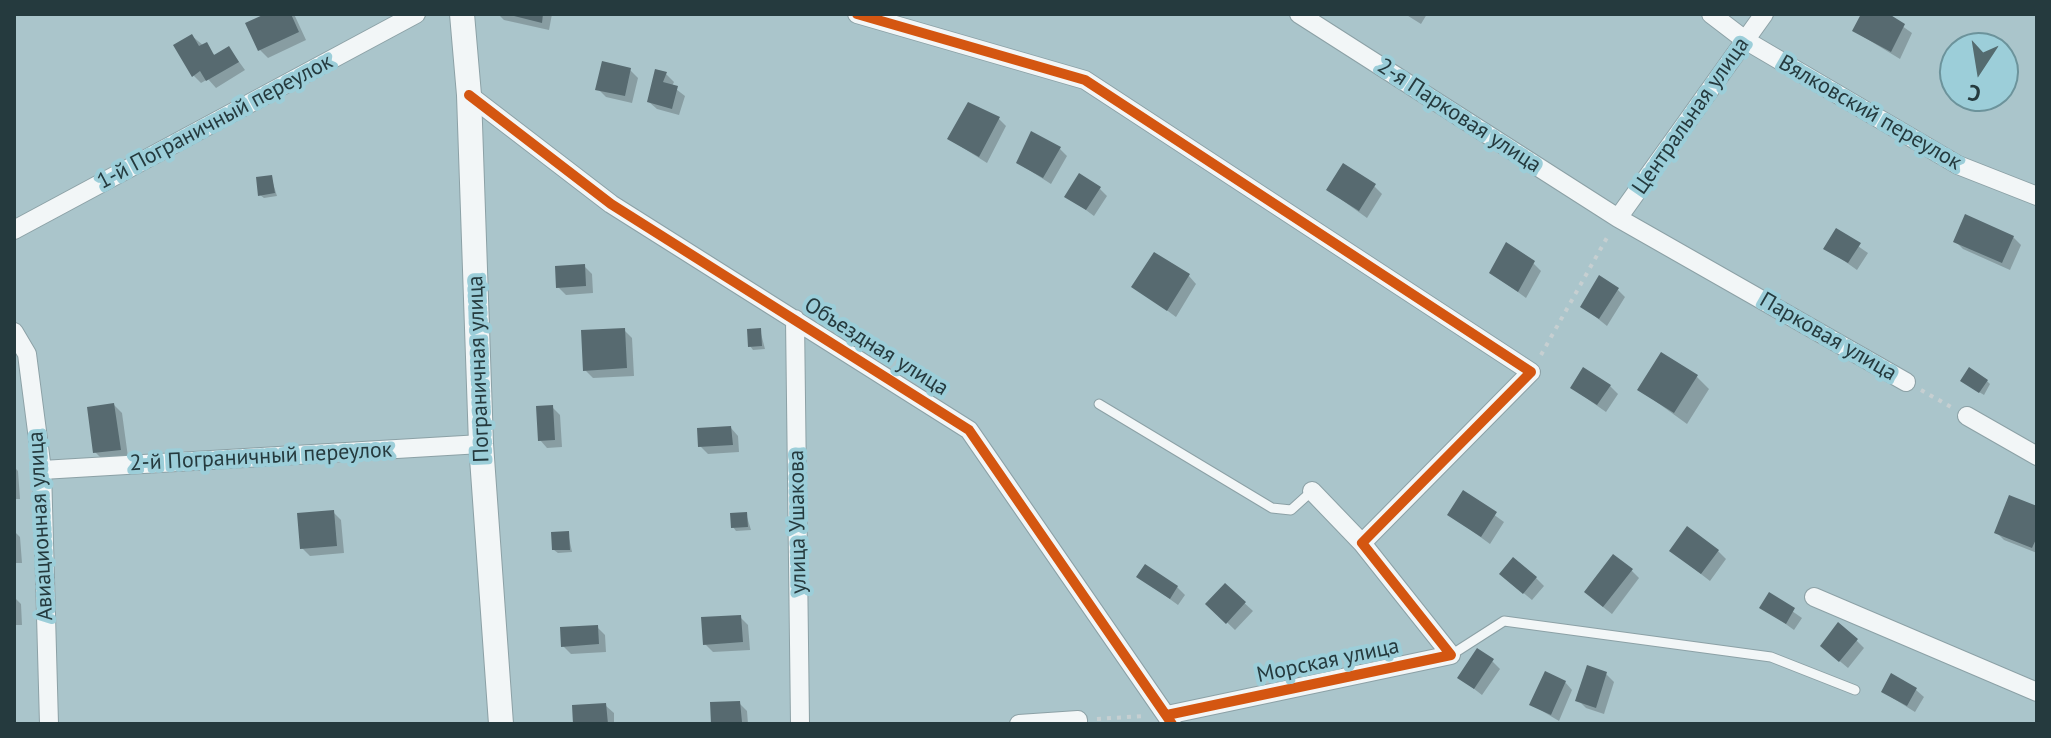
<!DOCTYPE html>
<meta charset="utf-8">
<style>
body{margin:0}
#map{position:relative;width:2051px;height:738px;overflow:hidden;background:#aac5cb;font-family:"PT Sans",sans-serif}
canvas{display:block}
.frame{position:absolute;inset:0;border:16px solid #253a3e;pointer-events:none}
.north{position:absolute;left:1939px;top:32px;width:80px;height:80px;box-sizing:border-box;background:#9cced9;border:2px solid #6c939b;border-radius:50%;rotate:192deg;font-size:22px;font-weight:700;line-height:32px;text-align:center;color:#253a3e}
.north::after{content:'';display:block;margin:auto;width:28px;height:36px;background:#546b6f;clip-path:polygon(50% 0,100% 100%,50% 72%,0 100%)}
</style>
<div id="map">
<canvas width="2051" height="738"></canvas>
<div class="frame"></div>
<div class="north">С</div>
</div>
<script>
const context = document.querySelector('canvas').getContext('2d');
context.lineJoin = 'round';
function fillPath(path, color) { context.fillStyle = color; context.fill(path, 'evenodd'); }
function trace(path, color, width, dash) { context.strokeStyle = color; context.lineWidth = width; context.lineCap = dash ? 'butt' : 'round'; context.setLineDash(dash || []); context.stroke(path); }
function drawText(font, color, halo, rows, align = 'center') {
  context.font = font + ' "PT Sans",sans-serif'; context.lineWidth = 8; context.setLineDash([]); context.textBaseline = 'middle'; context.strokeStyle = halo; context.fillStyle = color; for (const [text, x, y, turn = 0] of rows) {
    context.save(); context.translate(x, y); context.rotate((+turn || 0) * Math.PI / 180); context.textAlign = isNaN(turn) ? turn : align; if (halo) context.strokeText(text, 0, 0); context.fillText(text, 0, 0); context.restore();
  }
}
fillPath(new Path2D(`
 M270,14h24l12,26 -38,18 -8,-8z
 M498,14h54l-3,16 -45,-10z
 M1405,14h22l-6,10z
 M1863,14h22l27,19 -12,26 -46,-28z
 M192,36l24,20 13,-8 16,22 -29,18 -8,-9 -7,4 -8,-8z
 M630,70l8,8 -6,25 -26,-6 -8,-8z
 M666,74l8,8 -2,4 13,10 -6,19 -22,-6 -8,-7z
 M998,118l8,8 -19,37 -38,-24z
 M1060,149l7,7 -16,28 -33,-21z
 M271,177l6,19 -13,2 -4,-3z
 M1374,186l8,8 -15,24 -39,-28z
 M1100,189l7,7 -13,20 -27,-20z
 M1836,231l32,22 -11,17 -31,-22z
 M2013,237l8,8 -11,25 -47,-21 -8,-8z
 M1533,263l8,8 -15,27 -34,-25z
 M584,266l8,8 1,19 -27,2 -8,-8z
 M1189,276l7,8 -20,33 -42,-31z
 M1618,290l7,7 -18,29 -25,-20z
 M624,330l8,8 2,38 -41,2 -8,-8z
 M760,330l5,19 -12,1 -3,-4z
 M1697,377l12,12 -22,35 -47,-34z
 M1987,381l3,3 -6,11 -18,-11z
 M1610,386l8,8 -12,18 -34,-24z
 M114,405l8,8 6,44 -25,3 -8,-8z
 M552,407l8,8 2,32 -15,1 -7,-8z
 M731,428l7,8 1,16 -31,2 -8,-8z
 M14,467l4,4 2,28h-6z
 M1464,493l40,29 -14,22 -40,-29z
 M2037,508v45l-33,-13 -8,-8z
 M333,512l8,8 3,33 -34,3 -8,-8z
 M746,514l5,16 -15,1 -3,-4z
 M14,531l6,6 2,26h-8z
 M568,533l4,19 -14,1 -4,-3z
 M1718,551l8,8 -16,22 -30,-23z
 M1631,570l8,8 -27,36 -18,-14z
 M1139,577l38,10 8,8 -7,10z
 M1536,578l8,8 -12,14 -23,-19z
 M1226,586l27,25 -18,19 -27,-26z
 M1769,595l33,23 -8,12 -32,-23z
 M14,597l7,7 1,21h-8z
 M740,617l8,8 2,25 -37,2 -8,-8z
 M597,627l8,8 1,17 -35,2 -8,-8z
 M1856,640l8,8 -16,20 -18,-15z
 M1492,661l8,8 -18,26 -22,-17z
 M1606,674l8,8 -10,32 -18,-6 -8,-8z
 M1565,682l7,8 -13,31 -27,-16z
 M1916,690l8,7 -9,15 -32,-20z
 M739,703l8,8 1,13 -35,-1z
 M606,706l8,7v11h-39z`), '#0003');
fillPath(new Path2D(`
 M265,14h26l8,18 -41,19 -13,-28z
 M506,14h37l-1,9z
 M1861,14h28l16,10 -14,28 -39,-21z
 M192,34l7,12 8,-4 7,13 15,-9 10,16 -33,19 -6,-10 -8,6 -19,-32z
 M602,61l29,7 -6,28 -30,-6z
 M655,69l12,3 -4,10 15,4 -6,23 -25,-7z
 M968,102l32,15 -21,40 -32,-18z
 M1031,131l30,16 -18,31 -27,-15z
 M1343,163l33,21 -17,27 -33,-21z
 M1079,173l22,14 -15,23 -22,-13z
 M272,175l3,18 -17,3 -2,-19z
 M1965,214l49,22 -12,27 -49,-21z
 M1836,228l25,15 -13,20 -25,-14z
 M1506,242l29,19 -17,31 -29,-19z
 M1154,252l36,22 -23,37 -36,-24z
 M585,264l1,22 -30,2 -1,-22z
 M1599,275l20,13 -20,31 -19,-12z
 M625,328l2,40 -44,3 -2,-41z
 M761,328l1,18 -14,1 -1,-18z
 M1661,352l37,23 -24,38 -37,-23z
 M1583,367l28,18 -14,20 -27,-17z
 M1969,367l19,13 -9,13 -19,-12z
 M114,403l7,47 -28,3 -6,-46z
 M553,405l2,35 -17,1 -2,-35z
 M731,426l2,19 -35,2 -1,-19z
 M1463,490l34,22 -16,25 -34,-22z
 M2009,495l28,11v31l-5,11 -38,-15z
 M334,510l3,36 -37,3 -3,-36z
 M747,512l1,15 -17,1 -1,-15z
 M1687,526l32,24 -18,24 -32,-23z
 M569,531l1,19h-18l-1,-18z
 M1613,554l20,15 -30,38 -19,-15z
 M1513,557l24,20 -14,17 -24,-20z
 M1145,564l33,22 -8,13 -34,-22z
 M1225,583l21,19 -20,22 -21,-20z
 M1769,592l26,16 -9,16 -27,-16z
 M741,615l2,27 -40,3 -2,-28z
 M1838,622l20,17 -19,23 -19,-16z
 M598,625l1,19 -38,3 -1,-20z
 M1477,648l17,11 -20,30 -17,-11z
 M1587,665l20,7 -11,36 -21,-7z
 M1545,671l21,10 -15,34 -22,-10z
 M1891,673l26,15 -10,18 -26,-14z
 M740,701l2,21 -31,2 -1,-22z
 M606,703l2,21h-35l-1,-19z`), '#576a70');
const lane = new Path2D(`
 M1099,404l173,104 19,2 21,-19
 M1451,655l53,-34 267,36 84,33`);
const street = new Path2D(`
 M857,14l228,66 446,292 -169,171 89,112 -284,60
 M1299,14l319,204 288,164
 M1711,14l34,26 213,125 79,31
 M469,95l142,109 358,226 203,294
 M1618,218l146,-204
 M14,230l402,-216
 M795,319l5,405
 M14,332l13,22 15,116 7,254
 M1967,416l70,40
 M42,470l439,-26
 M1312,491l50,52
 M1814,597l223,95
 M1019,724l59,-4v4`);
const secondary = new Path2D(`
 M462,14l7,81 12,349 20,280`);
trace(lane, '#8ca1a6', 11);
trace(street, '#8ca1a6', 20);
trace(secondary, '#8ca1a6', 26);
trace(new Path2D(`
 M1541,355l68,-121
 M1921,390l30,17
 M1097,719l47,-3`), '#c6cfd1', 4, [4, 6]);
trace(lane, '#f2f6f7', 9);
trace(street, '#f2f6f7', 18);
trace(secondary, '#f2f6f7', 24);
trace(new Path2D(`
 M857,14l228,66 446,292 -169,171 89,112 -284,60
 M469,95l142,109 358,226 203,294`), '#d45611', 10);
drawText('22px', '#253a3e', '#9cced9', [
 ["Вялковский переулок",1870,113,30],
 ["2-я Парковая улица",1459,116,33],
 ["Центральная улица",1691,116,-55],
 ["1-й Пограничный переулок",215,122,-28],
 ["Парковая улица",1828,337,30],
 ["Объездная улица",876,347,32],
 ["Пограничная улица",479,369,-92],
 ["2-й Пограничный переулок",261,457,-3],
 ["улица Ушакова",798,522,-91],
 ["Авиационная улица",41,526,-93],
 ["Морская улица",1328,661,-12]
]);
</script>
